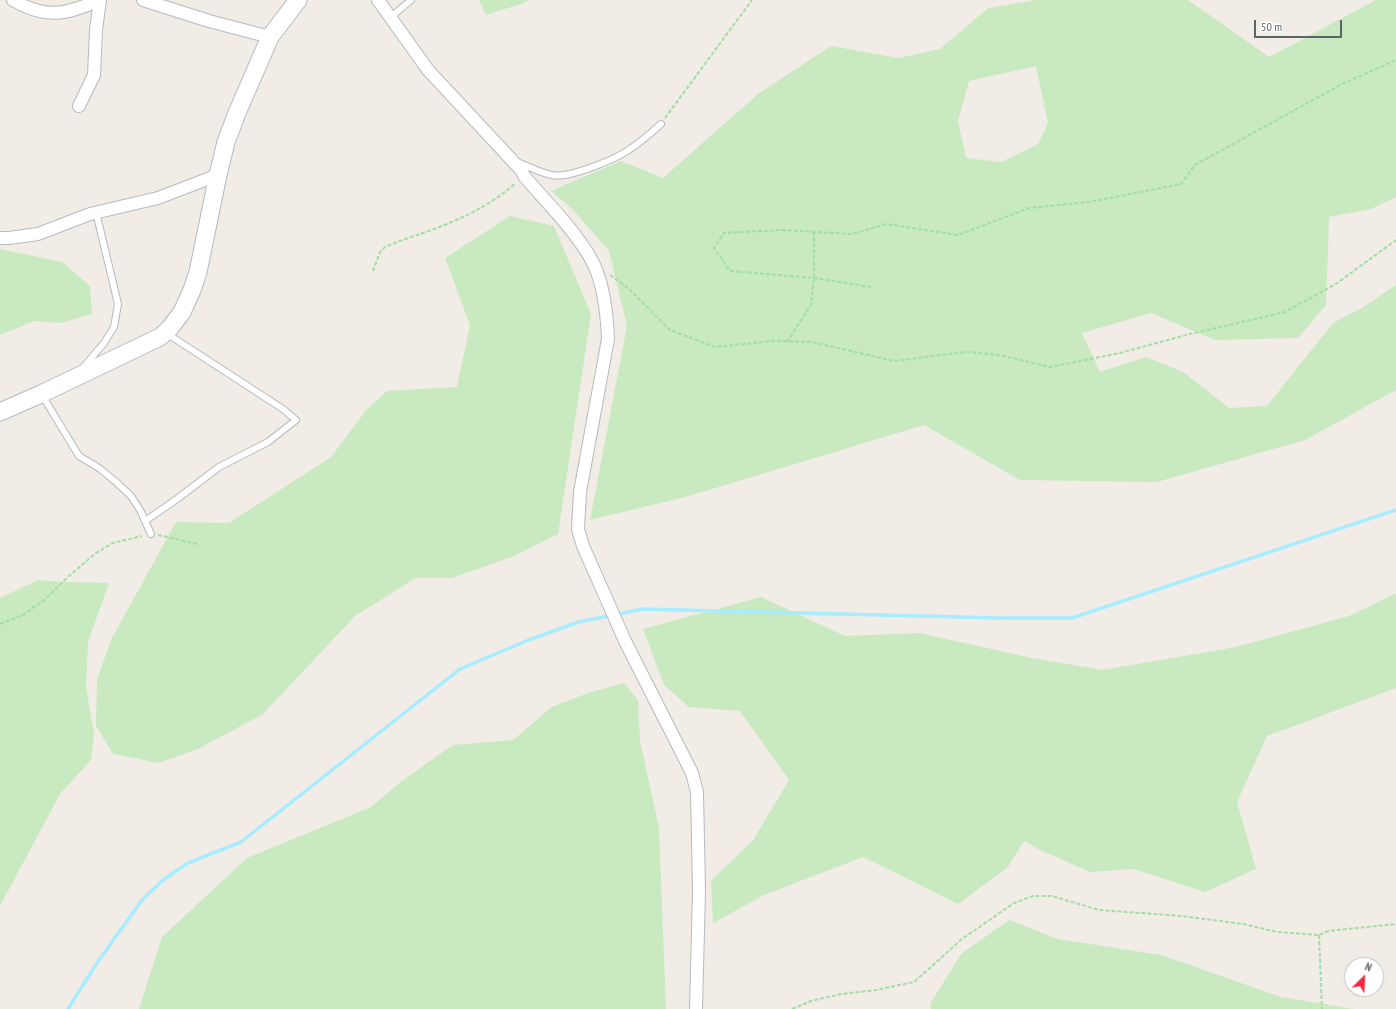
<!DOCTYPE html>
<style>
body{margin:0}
#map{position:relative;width:1396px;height:1009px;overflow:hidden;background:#f1ece6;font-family:"PT Sans Narrow",sans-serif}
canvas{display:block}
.north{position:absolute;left:1344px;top:957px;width:40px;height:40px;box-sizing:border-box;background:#fff;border:1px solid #bec1c2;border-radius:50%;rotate:24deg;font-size:11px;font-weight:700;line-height:16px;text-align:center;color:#5d6467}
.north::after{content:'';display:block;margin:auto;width:14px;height:18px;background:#f72542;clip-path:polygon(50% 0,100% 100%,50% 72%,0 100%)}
.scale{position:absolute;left:1254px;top:20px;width:88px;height:18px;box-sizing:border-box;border:2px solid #5d6467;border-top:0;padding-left:5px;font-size:12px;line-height:14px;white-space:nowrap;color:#5d6467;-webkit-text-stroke:3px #fff;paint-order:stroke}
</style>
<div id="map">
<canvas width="1396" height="1009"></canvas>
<div class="north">N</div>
<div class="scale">50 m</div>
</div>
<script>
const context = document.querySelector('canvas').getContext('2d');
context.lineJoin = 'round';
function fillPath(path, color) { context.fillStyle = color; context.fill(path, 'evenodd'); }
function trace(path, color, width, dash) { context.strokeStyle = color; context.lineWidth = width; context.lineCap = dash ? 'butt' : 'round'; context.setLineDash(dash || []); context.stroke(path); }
fillPath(new Path2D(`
 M479,0h50l-5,3 -38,12z
 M1037,0h151l81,57 107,-57h20v197l-25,12 -42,8 -3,88 -28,33 -83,2 -64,-27 -69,20 18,39 46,-15 37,15 46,36 38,-2 66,-83 29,-15 34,-23v105l-91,50 -148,42 -137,-2 -96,-55 -235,71 -99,24 37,-194 -18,-75 -37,-42 -21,-18 70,-30 42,17 95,-84 73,-48 68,12 41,-9 48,-41zM1036,66l12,57 -10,21 -37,18 -35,-4 -8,-37 11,-40z
 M510,216l44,10 37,88 -33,220 -44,22 -62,22h-36l-61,38 -92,98 -65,35 -39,14 -46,-9 -17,-28 1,-47 15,-41 64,-116 53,1 102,-66 36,-48 20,-18 70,-4 13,-62 -25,-67z
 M0,249l62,13 28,24 2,28 -31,9 -27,-2 -34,14z
 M38,580l24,2 47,1 -21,59 -2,45 8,47 -3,26 -31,34 -60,112v-308z
 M1396,593v95l-129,48 -30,66 19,67 -51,23 -71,-23 -44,3 -52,-23 -14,-8 -16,26 -50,37 -95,-47 -99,38 -51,28 -2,-42 42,-41 36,-60 -49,-69 -51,-4 -25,-22 -21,-56 118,-32 84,39 74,-3 113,25 70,12 134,-23 113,-31z
 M624,683l14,17 2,41 19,87 7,181h-527l23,-72 85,-79 124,-51 32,-27 50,-35 60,-5 39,-33 36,-14z
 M1009,920l49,19 103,16 120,42 73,12h-423l-1,-5 31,-50z`), '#c9eac0');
trace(new Path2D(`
 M68,1009l29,-46 45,-63 21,-20 25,-17 53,-21 219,-173 71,-30 48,-17 64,-13 357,9h72l324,-108`), '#a7ecff', 3.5);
const lane = new Path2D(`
 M391,17l20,-17
 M517,162c11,4 23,11 35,13 16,4 61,-15 75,-24 13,-8 23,-17 34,-27
 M82,369l22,-26 10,-16 4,-23 -22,-92
 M42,395l37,61 20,12 17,14 15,14 9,14 11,24
 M145,521l32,-22 42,-32 49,-25 28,-22 -13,-11 -117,-76`);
const street = new Path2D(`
 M13,0c34,20 53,14 87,0
 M143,0l66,21 61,16
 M378,0l50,70 94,101 2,5c23,27 50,53 67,83 12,21 16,56 17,80l-28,153 -2,37 5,17 42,95 67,132 5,19 2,98 -3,119
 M79,106l15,-31 2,-45 4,-30
 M0,238h9l29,-4 52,-20 68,-16 60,-23`);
const secondary = new Path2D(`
 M0,412l41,-18 119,-57 10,-9 12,-16 10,-22 6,-18 20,-97 8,-33 11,-29 33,-76 28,-37`);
trace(lane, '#b6babd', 8);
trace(street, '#b6babd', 14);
trace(secondary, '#b4babe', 19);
trace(new Path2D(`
 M665,118l87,-118
 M373,271l7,-19 5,-5c16,-7 33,-12 49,-18 30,-11 58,-25 82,-46
 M610,275l17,12 43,43 45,17 58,-6 39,1 82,19 73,-9 33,3 50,12 70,-14 70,-19 95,-22 51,-28 60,-44
 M871,287l-57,-9 -84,-7 -16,-23 10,-15 58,-3 70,4 34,-10 72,11 71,-27 60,-6 92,-18 14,-19 147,-81 54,-24
 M787,342l24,-37 3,-27v-46
 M158,535l39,9
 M0,624l23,-9 21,-15 25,-24 27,-23 17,-10 29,-7
 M1319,935l3,74
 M792,1009l19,-8 30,-7 35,-4 38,-8 48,-43 52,-36 19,-7h19l47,14 83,6 61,8 34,8 42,3 9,-4 68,-7`), '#a2dda5', 2, [4, 2]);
trace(lane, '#fff', 6);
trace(street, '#fff', 12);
trace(secondary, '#fff', 17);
</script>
